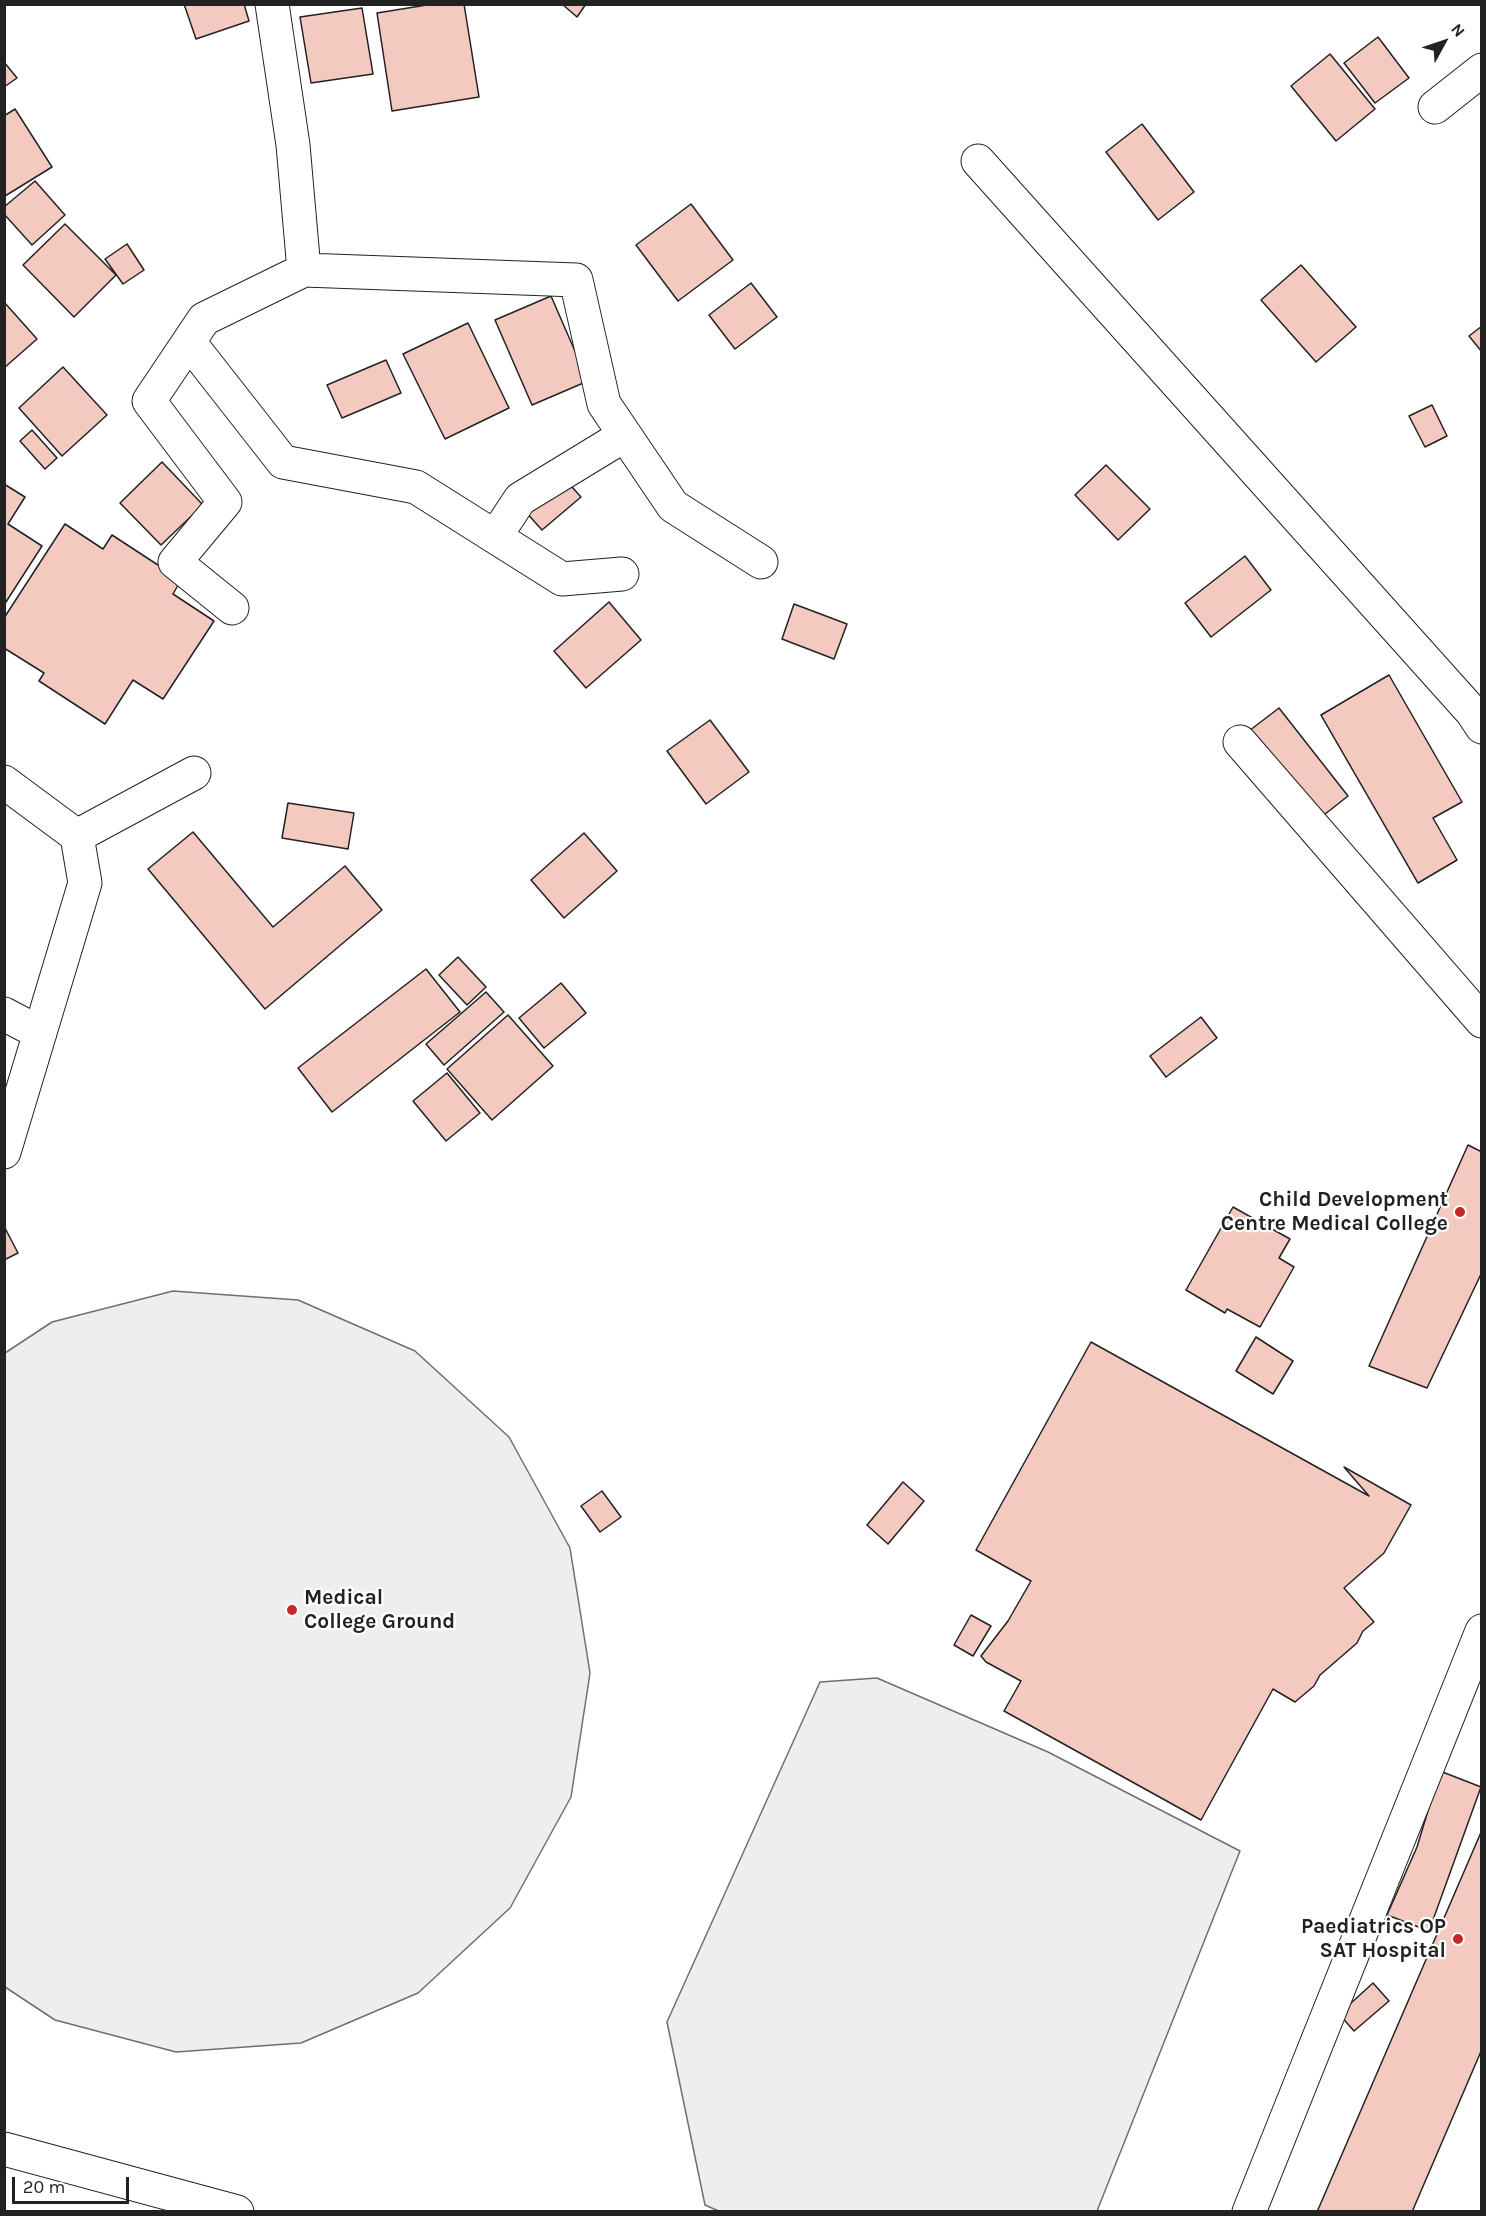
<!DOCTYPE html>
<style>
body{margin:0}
#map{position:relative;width:1486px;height:2216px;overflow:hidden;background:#fff;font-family:Karla,sans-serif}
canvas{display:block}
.frame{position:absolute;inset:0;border:6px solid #222;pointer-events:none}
.north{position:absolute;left:1414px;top:12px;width:60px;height:60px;-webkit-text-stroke:4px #fff;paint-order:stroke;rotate:50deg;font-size:16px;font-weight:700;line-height:24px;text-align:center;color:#222}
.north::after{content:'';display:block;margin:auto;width:21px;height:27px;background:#222;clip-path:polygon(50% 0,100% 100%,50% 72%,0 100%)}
.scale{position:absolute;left:12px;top:2177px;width:117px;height:27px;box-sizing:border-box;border:3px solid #222;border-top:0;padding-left:8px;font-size:18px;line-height:21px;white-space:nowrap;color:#222;-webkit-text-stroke:4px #fff;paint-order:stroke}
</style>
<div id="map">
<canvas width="1486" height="2216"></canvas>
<div class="frame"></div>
<div class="north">N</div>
<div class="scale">20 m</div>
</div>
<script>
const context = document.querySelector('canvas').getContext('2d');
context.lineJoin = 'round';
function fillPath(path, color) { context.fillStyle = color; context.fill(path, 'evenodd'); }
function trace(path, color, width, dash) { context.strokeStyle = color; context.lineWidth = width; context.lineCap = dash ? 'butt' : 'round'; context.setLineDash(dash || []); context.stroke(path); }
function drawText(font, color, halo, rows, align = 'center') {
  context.font = font + ' Karla,sans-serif'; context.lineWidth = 4.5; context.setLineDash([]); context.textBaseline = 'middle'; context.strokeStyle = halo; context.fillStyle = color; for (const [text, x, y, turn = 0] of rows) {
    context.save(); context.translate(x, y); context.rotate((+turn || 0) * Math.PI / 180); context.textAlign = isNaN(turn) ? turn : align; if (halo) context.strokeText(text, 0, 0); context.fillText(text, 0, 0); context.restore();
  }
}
const green = new Path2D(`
 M173,1291l125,9 117,51 94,86 61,111 20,125 -19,124 -61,111 -92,85 -117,50 -125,9 -121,-32 -50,-33v-634l47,-31z
 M877,1678l171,74 192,99 -143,360 -376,1 -16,-7 -38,-183 153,-340z`);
fillPath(green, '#eee');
trace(green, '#6f6f6f', 1.5);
const building = new Path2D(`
 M184,4h60l5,17 -53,18z
 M433,4h31l15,93 -87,14 -15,-98z
 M562,4h24l-9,13z
 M362,8l11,66 -62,9 -11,-66z
 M1378,37l31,41 -34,25 -31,-40z
 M1330,54l45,55 -39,32 -45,-55z
 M4,62l13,16 -13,9z
 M15,109l37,58 -47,29 -1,-80z
 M1142,124l52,68 -36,28 -52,-68z
 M35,181l30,34 -33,30 -28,-31v-7z
 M691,204l42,56 -55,41 -42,-56z
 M65,224l51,51 -42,42 -51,-52z
 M127,244l17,26 -21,14 -18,-25z
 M1301,265l55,62 -40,35 -55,-62z
 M751,283l26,34 -42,32 -26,-34z
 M551,296l37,85 -56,24 -37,-85z
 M4,302l33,37 -33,29z
 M468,323l41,85 -64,31 -42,-85z
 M1482,326v26l-13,-16z
 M386,360l15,33 -59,25 -15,-33z
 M63,367l44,48 -45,41 -43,-48z
 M1432,405l15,31 -22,11 -16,-31z
 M32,430l25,28 -12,11 -25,-28z
 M162,462l41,43 -42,40 -41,-42z
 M1106,465l44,44 -32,31 -43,-45z
 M563,477l18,20 -39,33 -18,-20z
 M4,484l21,13 -17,27 34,22 -38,59z
 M65,524l38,25 9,-14 69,45 -8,14 41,27 -51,78 -30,-19 -28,44 -66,-43 5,-8 -40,-25v-30z
 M1245,556l26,34 -60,47 -26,-34z
 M609,602l32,38 -55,48 -32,-37z
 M794,604l53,20 -13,35 -52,-20z
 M1389,675l73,127 -29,16 24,42 -39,23 -97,-168z
 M1279,708l69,88 -33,26 -70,-88z
 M710,720l39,52 -43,32 -39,-53z
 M288,803l66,10 -6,36 -66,-11z
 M193,832l80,95 72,-61 37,44 -117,99 -117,-140z
 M584,833l33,38 -53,47 -33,-38z
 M458,957l28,30 -19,18 -28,-30z
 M426,969l34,43 -128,100 -34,-44z
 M561,983l25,30 -42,35 -25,-30z
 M486,992l18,20 -60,53 -18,-21z
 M508,1015l45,51 -61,54 -45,-51z
 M1201,1017l16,21 -51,39 -16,-21z
 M447,1073l33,40 -34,28 -33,-40z
 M1468,1145l14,7v120l-55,116 -58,-22z
 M1233,1207l57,32 -11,19 15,9 -34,60 -33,-18 -2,4 -39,-23z
 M5,1228l13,25 -14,7v-32z
 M1256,1337l37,24 -20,33 -37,-23z
 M1091,1342l278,154 -25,-29 67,38 -27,48 -40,35 30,34 -11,9 -6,12 -37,32 -6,11 -19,16 -22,-13 -72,131 -197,-109 17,-30 -35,-19 -5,-6 27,-35 23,-40 -55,-31z
 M903,1482l21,19 -36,43 -21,-19z
 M602,1491l19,26 -21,15 -19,-26z
 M971,1615l20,11 -18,30 -19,-11z
 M1440,1771l41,16 -52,144 -42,-16 30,-68z
 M1482,1830v219l-70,163h-95z
 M1373,1983l16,18 -35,30 -15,-17z`);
fillPath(building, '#f3c9c0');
trace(building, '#222', 1.5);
const minor = new Path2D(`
 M1435,107l47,-37
 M978,161l494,551 10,15
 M304,270l272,10 28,124 21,31 48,71 88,56
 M189,342l94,120 133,25 146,92 60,-5
 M495,537l25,-38 105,-64
 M232,608l-57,-46 50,-60 -76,-101 55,-82 100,-49 -11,-125 -21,-141
 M1240,742l242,279
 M4,782l73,54 8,47 -81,269
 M77,836l117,-63
 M4,1014l36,19
 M4,2149l233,63
 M1249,2212l233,-581`);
trace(minor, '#222', 35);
trace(minor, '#fff', 33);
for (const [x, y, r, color] of [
 [1460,1212,6,"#c62828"],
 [292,1610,6,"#c62828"],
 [1458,1939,6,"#c62828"]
]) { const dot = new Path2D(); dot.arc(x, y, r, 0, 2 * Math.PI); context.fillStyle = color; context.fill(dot); trace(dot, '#fff', 2); }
drawText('bold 21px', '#222', '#fff', [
 ["Child Development",1448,1200],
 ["Centre Medical College",1448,1224],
 ["Medical",304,1598,"left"],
 ["College Ground",304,1622,"left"],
 ["Paediatrics OP",1446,1927],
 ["SAT Hospital",1446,1951]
], 'right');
</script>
